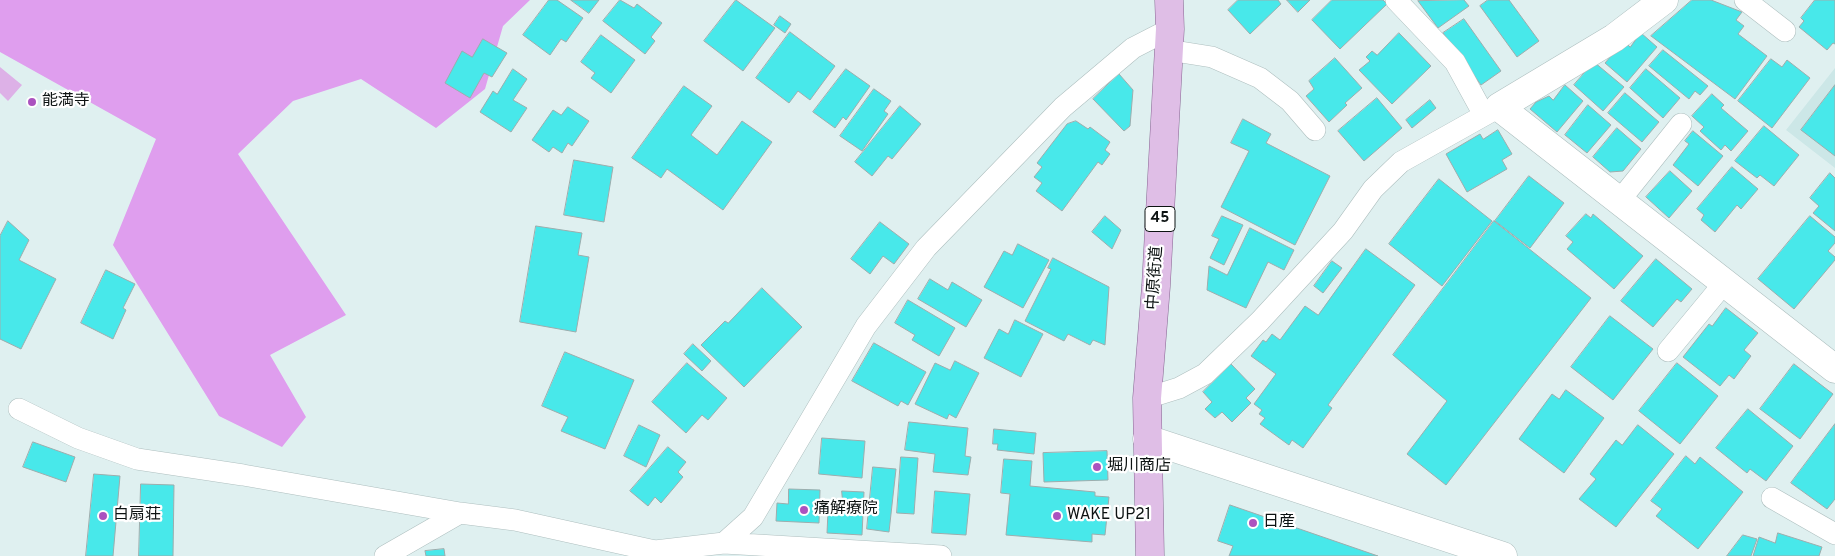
<!DOCTYPE html>
<meta charset="utf-8">
<style>
body{margin:0}
canvas{display:block;background:#dff0f0}
</style>
<canvas width="1835" height="556"></canvas>
<script>
const context = document.querySelector('canvas').getContext('2d');
context.lineJoin = 'round';
function fillPath(path, color) { context.fillStyle = color; context.fill(path, 'evenodd'); }
function trace(path, color, width, dash) { context.strokeStyle = color; context.lineWidth = width; context.lineCap = dash ? 'butt' : 'round'; context.setLineDash(dash || []); context.stroke(path); }
function drawText(font, color, halo, rows, align = 'center') {
  context.font = font + ' Overpass,"Noto Sans JP",sans-serif'; context.lineWidth = 4.5; context.setLineDash([]); context.textBaseline = 'middle'; context.strokeStyle = halo; context.fillStyle = color; for (const [text, x, y, turn = 0] of rows) {
    context.save(); context.translate(x, y); context.rotate((+turn || 0) * Math.PI / 180); context.textAlign = isNaN(turn) ? turn : align; if (halo) context.strokeText(text, 0, 0); context.fillText(text, 0, 0); context.restore();
  }
}
fillPath(new Path2D(`
 M1835,68v100l-49,-38z`), '#cce7e7');
fillPath(new Path2D(`
 M0,67l22,18 -14,16 -8,-8z`), '#ddb1e7');
fillPath(new Path2D(`
 M0,0h530l-27,26 -18,63 -49,39 -75,-49 -68,22 -55,53 108,161 -76,40 36,62 -24,30 -63,-31 -106,-171 43,-106 -156,-87z`), '#df9eee');
const building = new Path2D(`
 M549,0h8l26,18 -17,24 -5,-3 -11,16 -27,-20z
 M571,0h28l-10,13z
 M620,0l14,8 3,-4 25,19 -11,14 4,4 -10,13 -42,-33z
 M736,0l39,28 -32,43 -39,-30z
 M1238,0h40l3,4 -31,30 -22,-24z
 M1287,0h23l-12,12z
 M1332,0h51l4,4 -47,45 -28,-29z
 M1464,0l5,6 -31,22 -20,-27z
 M1488,0h21l30,41 -22,16 -37,-51z
 M1692,0h19l31,12 -6,8 8,6 -6,8 29,22 -32,43 -84,-63z
 M1815,0h20v44l-2,-1 -6,7 -28,-23 5,-6 -3,-3z
 M780,16l11,8 -6,9 -11,-8z
 M1464,19l37,52 -20,14 -38,-52z
 M790,32l45,34 -25,34 -12,-9 -9,12 -33,-25z
 M1399,33l32,33 -39,38 -33,-34 11,-9 -4,-4 6,-6 5,4z
 M1641,33l16,14 -30,35 -22,-19 19,-22 6,6z
 M601,35l34,25 -24,33 -20,-15 4,-5 -14,-11z
 M483,39l24,14 -15,24 -8,-4 -14,25 -25,-15 17,-32 10,6z
 M1663,50l45,36 -8,9 -5,-4 -6,8 -40,-33z
 M1335,58l27,30 -17,15 2,2 -18,17 -23,-26 8,-7 -5,-8z
 M1771,59l11,8 5,-7 23,18 -38,50 -34,-27z
 M1594,62l30,25 -21,24 -29,-26z
 M513,69l14,10 -14,21 14,8 -16,24 -31,-20 13,-21 4,3z
 M846,69l24,17 -24,34 -3,-3 -8,11 -22,-16z
 M1646,69l34,29 -17,20 -33,-30z
 M1119,74l14,16 -3,36 -6,5 -31,-32z
 M1565,85l18,16 -26,31 -27,-23 6,-7 13,-6 4,4z
 M1835,85v71l-34,-26z
 M684,86l28,20 -21,29 26,20 25,-34 30,21 -49,68 -56,-41 -6,9 -29,-20z
 M874,89l17,12 -7,10 4,3 -26,37 -22,-15z
 M1625,93l34,29 -17,20 -34,-29z
 M1712,94l12,11 -3,3 27,23 -17,20 -6,-6 -4,5 -21,-19 4,-4 -12,-11z
 M1377,98l25,30 -38,33 -26,-30z
 M1430,100l6,8 -24,20 -6,-8z
 M1588,105l23,20 -24,28 -22,-18z
 M900,106l21,18 -29,35 -4,-3 -16,20 -17,-14z
 M568,107l21,14 -17,25 -4,-3 -6,10 -9,-6 -4,5 -17,-12 21,-30 8,5z
 M1243,119l28,15 -5,9 64,33 -35,69 -74,-38 28,-56 -18,-8z
 M1076,121l12,8 2,-2 20,15 -5,8 5,4 -8,11 -4,-3 -36,49 -26,-20 6,-8 -8,-6 8,-10 -5,-4 30,-39z
 M1764,126l35,29 -25,31 -14,-11 -3,3 -22,-17z
 M1617,128l24,21 -18,22 -13,1 -17,-15z
 M1498,130l14,24 -10,6 5,9 -40,23 -21,-38 34,-20 3,5z
 M1693,131l30,25 -25,30 -25,-21 16,-21 -4,-3z
 M574,160l39,7 -9,55 -40,-7z
 M1732,167l26,22 -17,20 -4,-4 -22,27 -14,-12 3,-5 -7,-6z
 M1670,171l22,20 -23,27 -23,-21z
 M1830,173l5,5v53l-22,-18 6,-7 -9,-8z
 M1529,176l35,27 -34,45 -35,-27z
 M1439,179l53,42 -50,65 -53,-42z
 M1586,214l5,4 2,-4 50,42 -29,33 -47,-40 6,-7 -7,-6z
 M1105,216l16,14 -9,19 -20,-17z
 M1222,216l21,9 -19,40 -14,-7 9,-19 -7,-3z
 M1810,216l25,21v6l-7,8 7,6v3l-41,49 -36,-30z
 M8,221l21,19 -10,20 37,19 -35,70 -21,-10v-103z
 M1494,221l97,77 -145,187 -39,-31 40,-53 -54,-46z
 M880,222l29,22 -15,20 -11,-8 -13,18 -19,-15z
 M536,226l46,7 -4,22 11,2 -13,75 -56,-10z
 M1250,228l44,22 -10,20 -16,-8 -22,46 -39,-18 2,-24 18,9z
 M1018,244l31,16 -26,48 -39,-21 20,-36 8,4z
 M1366,249l49,36 -87,120 4,3 -29,40 -11,-8 -3,5 -29,-21 5,-6 -6,-4 3,-4 -8,-6 22,-30 -25,-18 12,-16 3,2 6,-8 8,6 25,-34 13,9z
 M1053,258l56,29 -4,58 -12,-5 -3,5 -22,-11 -4,7 -39,-20 26,-52 -3,-1z
 M1656,259l36,30 -11,13 -4,-3 -24,28 -32,-26z
 M1332,261l10,7 -19,25 -9,-7z
 M106,270l29,14 -12,24 3,2 -13,29 -32,-16z
 M930,279l18,11 4,-8 30,18 -16,27 -48,-28z
 M762,288l40,39 -58,60 -43,-42 24,-24 3,2z
 M908,300l47,28 -16,28 -27,-16 3,-5 -20,-12z
 M1726,308l32,25 -14,17 7,6 -17,23 -5,-4 -9,11 -37,-29 26,-33 3,2z
 M1610,316l43,33 -40,51 -42,-33z
 M1015,320l28,14 -22,43 -37,-19 15,-29 9,5z
 M874,343l52,29 -18,33 -7,-4 -3,5 -46,-25z
 M693,344l18,17 -9,10 -18,-17z
 M565,352l69,28 -29,69 -44,-18 7,-14 -26,-11z
 M955,361l24,12 -23,45 -7,-4 -2,5 -32,-15 20,-41 15,7z
 M687,363l40,35 -19,22 -6,-5 -16,18 -34,-31z
 M1677,363l41,33 -38,48 -41,-33z
 M1231,364l24,25 -9,9 5,5 -19,19 -10,-10 -7,6 -10,-9 7,-7 -9,-10z
 M1794,364l39,30 -33,45 -40,-30z
 M1566,390l38,28 -40,55 -45,-34 33,-45 7,5z
 M1748,409l45,37 -27,35 -16,-12 -3,4 -31,-25z
 M909,422l59,6 -3,28 6,1 -3,18 -35,-3 2,-18 -30,-4z
 M1835,424v75l-8,10 -36,-26z
 M639,425l21,10 -14,32 -22,-11z
 M1638,425l36,29 -58,73 -37,-28 17,-20 -6,-5 26,-34 6,5z
 M994,429l42,4 -2,21 -37,-4 1,-6h-5z
 M822,438l43,3 -3,37 -43,-4z
 M33,442l42,15 -9,25 -43,-15z
 M668,447l18,15 -8,10 5,5 -22,26 -6,-6 -7,9 -18,-15z
 M1107,451l1,29 -64,2 -1,-29z
 M1686,456l9,8 5,-7 43,35 -45,57 -42,-33 6,-7 -11,-8z
 M901,457l17,1 -4,56 -17,-1z
 M1004,459l28,2 -2,25 65,6v4l14,1 -4,38 -13,-1v8l-86,-7 4,-41 -9,-1z
 M873,467l23,2 -7,63 -22,-3z
 M94,474l26,2 -7,80h-27z
 M141,484l33,1 -1,71h-34z
 M789,489l31,1 -1,33 -43,-2 1,-18 11,1z
 M842,491l22,1 -2,43 -35,-2 1,-22h5l2,-12h7z
 M935,491l35,3 -4,41 -34,-2z
 M1230,505l148,51h-149l4,-10 -15,-5z
 M1778,533l44,14 -3,9h-66l6,-19 16,6z
 M1743,535l14,4 -6,17h-24z
 M444,549l1,7h-19l-1,-5z`);
fillPath(building, '#48e8ea');
trace(building, '#9dadad', 1);
const lane = new Path2D(`
 M1396,0l59,62 29,53
 M1745,0l40,31
 M1168,50l44,7 48,21 30,23 25,29
 M1620,200l61,-76
 M1668,351l57,-69
 M1147,398l32,-10 26,-14 55,-53 83,-90 30,-42 28,-27 98,-55
 M19,409l59,29 59,21 106,16 217,38
 M1772,498l63,36
 M724,543l29,-26 113,-191 60,-78 137,-141 70,-59 37,-19
 M385,556l75,-43 55,7 140,31 69,-8 217,13`);
const street = new Path2D(`
 M1664,0l-50,38 -115,69 336,262
 M1147,439l356,117`);
const primary = new Path2D(`
 M1150,556l-3,-158 9,-112 14,-257 -1,-29`);
trace(lane, '#aebfbf', 22);
trace(street, '#aebfbf', 29);
trace(primary, '#876692', 29);
trace(lane, '#fff', 21);
trace(street, '#fff', 28);
trace(primary, '#dfbee6', 28);
for (const [x, y, r, color] of [
 [32,102,5,"#ab52bf"],
 [1097,467,5,"#ab52bf"],
 [804,510,5,"#ab52bf"],
 [103,516,5,"#ab52bf"],
 [1057,516,5,"#ab52bf"],
 [1253,523,5,"#ab52bf"]
]) { const dot = new Path2D(); dot.arc(x, y, r, 0, 2 * Math.PI); context.fillStyle = color; context.fill(dot); trace(dot, '#fff', 2); }
for (const [x, y, w] of [
 [1160,219,30]
]) { const box = new Path2D(); box.roundRect(x - w / 2, y - 12.5, w, 25, 4); context.fillStyle = '#fff'; context.fill(box); trace(box, '#0d1313', 1); }
drawText('bold 15px', '#0d1313', null, [
 ["45",1160,219]
]);
drawText('16px', '#0d1313', '#fff', [
 ["能満寺",42,102],
 ["堀川商店",1107,467],
 ["痛解療院",814,510],
 ["白扇荘",113,516],
 ["WAKE UP21",1067,516],
 ["日産",1263,523]
], 'left');
drawText('16px', '#0d1313', '#fff', [
 ["中原街道",1156,278,-86]
]);
</script>
